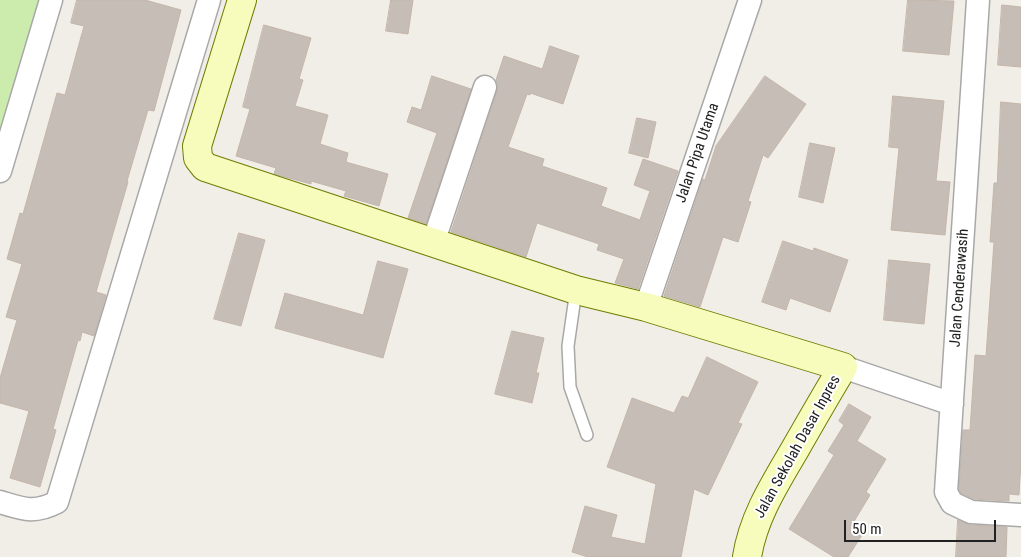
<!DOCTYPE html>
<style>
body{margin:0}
#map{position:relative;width:1021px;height:557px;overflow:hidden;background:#f1eee7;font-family:"Roboto Condensed",sans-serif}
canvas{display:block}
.scale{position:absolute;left:844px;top:520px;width:152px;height:22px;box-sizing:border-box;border:2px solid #212121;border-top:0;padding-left:6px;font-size:15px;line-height:18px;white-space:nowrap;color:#212121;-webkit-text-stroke:4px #fff;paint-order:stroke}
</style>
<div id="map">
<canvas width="1021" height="557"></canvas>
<div class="scale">50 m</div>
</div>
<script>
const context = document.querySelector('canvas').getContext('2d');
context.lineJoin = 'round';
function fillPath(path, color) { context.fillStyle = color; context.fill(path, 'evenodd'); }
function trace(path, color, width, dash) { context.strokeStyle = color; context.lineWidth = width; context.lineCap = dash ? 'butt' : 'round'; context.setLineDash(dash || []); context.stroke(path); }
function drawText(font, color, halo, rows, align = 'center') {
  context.font = font + ' "Roboto Condensed",sans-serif'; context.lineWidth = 4; context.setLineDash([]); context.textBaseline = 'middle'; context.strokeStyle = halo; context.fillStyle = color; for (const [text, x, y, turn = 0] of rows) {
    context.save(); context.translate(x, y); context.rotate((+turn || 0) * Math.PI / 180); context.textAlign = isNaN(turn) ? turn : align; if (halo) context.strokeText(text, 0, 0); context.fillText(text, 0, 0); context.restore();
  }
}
fillPath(new Path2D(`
 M0,0h41l-41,131z`), '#cbecad');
const building = new Path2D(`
 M77,0h68l36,10 -27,101 -6,-1 -21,71 1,1 -32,110 10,3 -12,41 -12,-4 -2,9 -2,-1 -25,89 3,1 -16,57 -30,-9 19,-67 -29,-8v-25l17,-58 -11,-3 16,-53 -15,-5 13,-46 3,1 34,-121 8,2 19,-69 -13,-3z
 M391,0h22l-5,34 -22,-3z
 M908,0l46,1 -5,54 -46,-4z
 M1002,5l19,2v60l-23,-2z
 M264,25l47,13 -12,41 4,1 -8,26 33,9 -8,29 28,9 -2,9 42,12 -9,32 -35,-10 2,-5 -35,-10v3l-37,-10 2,-6 -40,-12 14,-47 -7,-2z
 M550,46l29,10 -16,48 -33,-11v2l-3,-1 -19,53 36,12 -2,7 65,22 -6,18 39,14 10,-29 -16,-6 9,-26 35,12 -40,118 -23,-6 9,-24 -27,-9 2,-6 -62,-21 -11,34 -75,-25 46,-141 1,-6 -2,-5 8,-24 38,13z
 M432,76l39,13 -45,135 -18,-6 29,-85 -30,-11 5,-15 9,3z
 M765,76l41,28 -38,54 -5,-3 -15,46 3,1 -13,40 -15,-5 -23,70 -36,-11 39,-117 2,1 11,-34z
 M893,96l51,5 -8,80 14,1 -5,53 -54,-5 8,-82 -10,-1z
 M1001,102l20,2v358l-2,33 -10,-1v7l-35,-2 -13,-6 -2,-4 4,-59h7l5,-75 11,1 8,-114h-4l4,-59h3z
 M637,118l19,4 -8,36 -19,-5z
 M810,143l25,5 -12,55 -24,-6z
 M239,233l26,7 -24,86 -27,-7z
 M783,241l30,10 1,-3 34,12 -18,52 -40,-14 -4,12 -24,-8z
 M889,260l41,4 -6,60 -40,-4z
 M378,261l30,8 -25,89 -108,-30 10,-35 78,22z
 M512,331l32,7 -8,35h3l-7,30 -37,-9z
 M707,357l51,25 -20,41 4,1 -34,71 -14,-6 -13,68h-93l-16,-5 13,-46 32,9 -6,22 34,7 11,-60 -49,-17 25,-69 42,15 8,-17 6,2z
 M849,404l22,13 -14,24 29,18 -20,33 4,3 -20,33 12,7 -14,22h-14l-45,-28 45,-74 -6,-4 16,-26 -5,-4z
 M958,520l12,5 37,2 -1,30h-50z`);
fillPath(building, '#c6beb6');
trace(building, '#c4b5a9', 1);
const lane = new Path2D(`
 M576,290l-8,56 2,41 17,48`);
const street = new Path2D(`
 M978,0l-32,492 6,11 19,9 50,3
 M0,171l51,-171
 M433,243l52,-156
 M646,307l104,-307
 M843,367l109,37
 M0,502c23,7 34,12 57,0l152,-502`);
const secondary = new Path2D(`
 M242,0l-45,146 1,12 7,9 371,123 70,17 197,60c-17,28 -33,56 -49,84 -20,34 -41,67 -47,106`);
trace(lane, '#a8a8a8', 14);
trace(street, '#a8a8a8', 25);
trace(secondary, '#6f7d02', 30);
trace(lane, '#fff', 11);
trace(street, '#fff', 22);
trace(secondary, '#f7fbbb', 28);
drawText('15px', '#212121', '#fff', [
 ["Jalan Pipa Utama",698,153,-71],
 ["Jalan Cenderawasih",960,288,-86],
 ["Jalan Sekolah Dasar Inpres",798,447,-61]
]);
</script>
